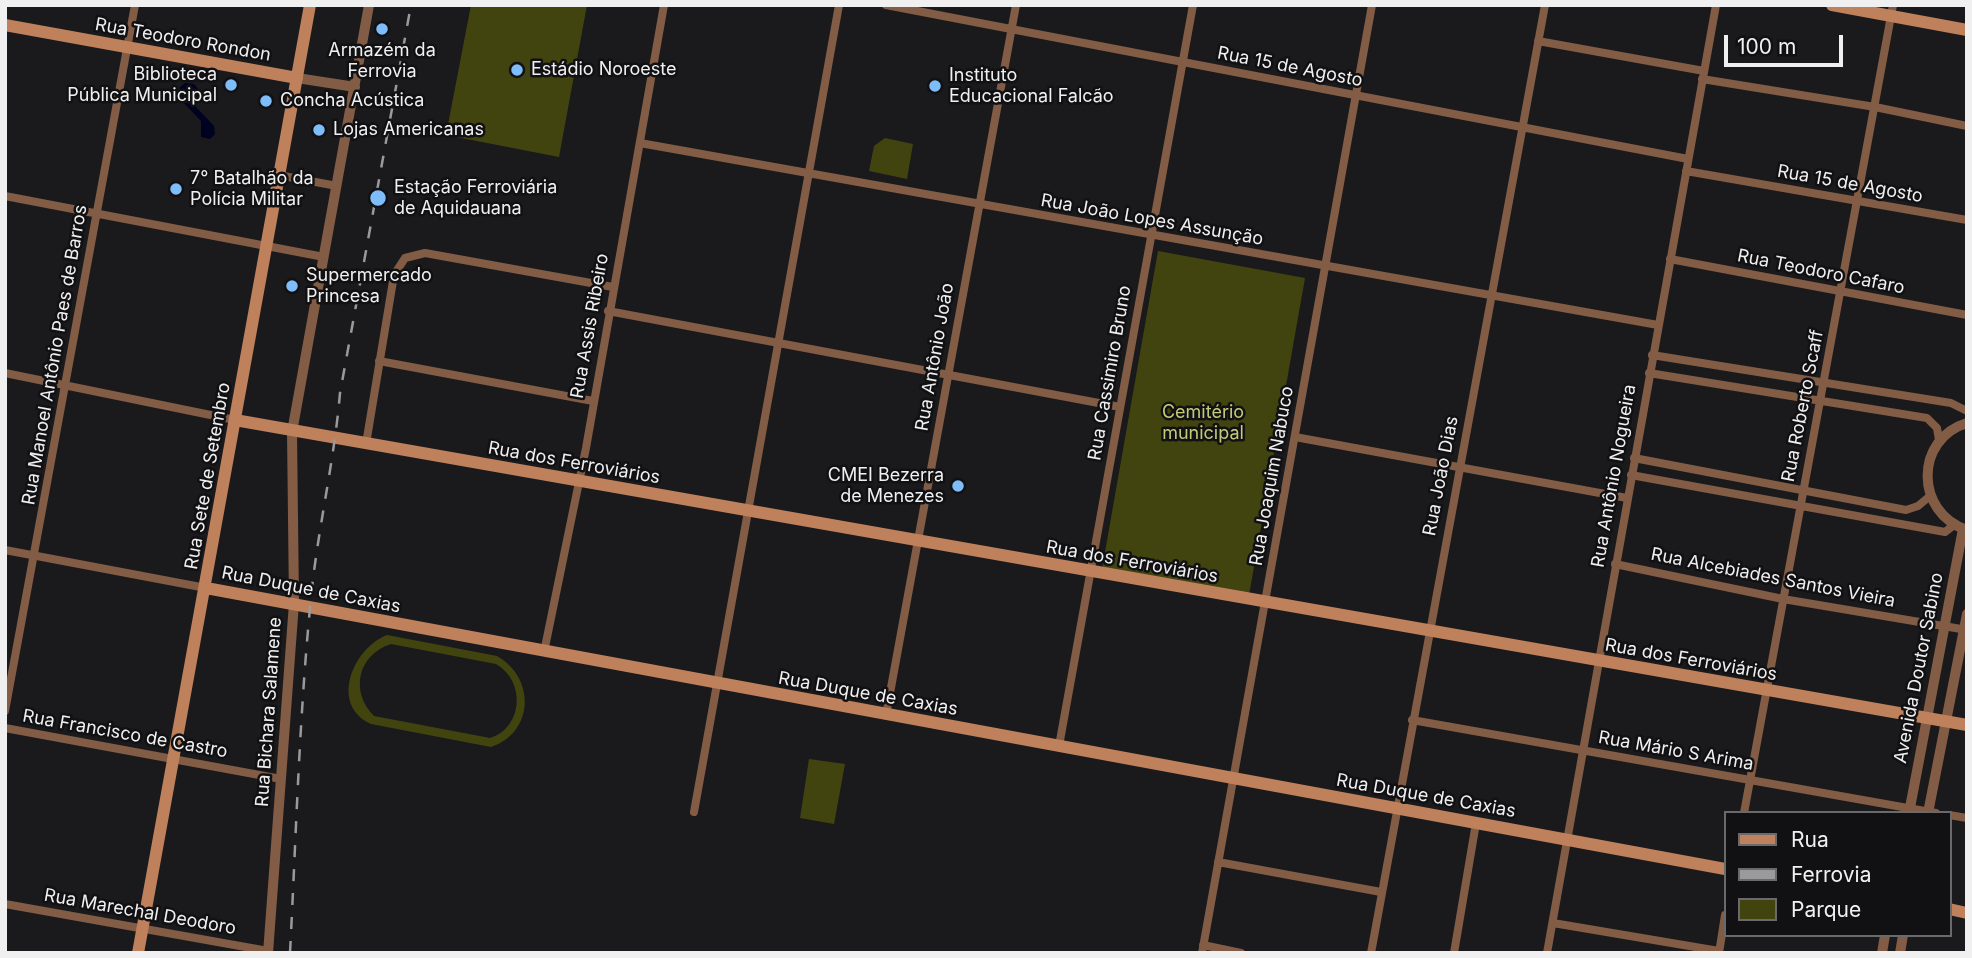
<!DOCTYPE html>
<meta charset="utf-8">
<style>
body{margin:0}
#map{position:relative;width:1972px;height:958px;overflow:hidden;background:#1a1a1d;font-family:Inter,sans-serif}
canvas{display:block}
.frame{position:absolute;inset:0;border:7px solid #f0f0f1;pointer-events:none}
.legend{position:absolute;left:1724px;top:811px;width:228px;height:126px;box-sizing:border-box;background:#111113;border:2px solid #6a6a6c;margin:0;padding:9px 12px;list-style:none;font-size:21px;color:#f0f0f1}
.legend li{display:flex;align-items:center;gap:14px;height:35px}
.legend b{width:35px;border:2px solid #6a6a6c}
.scale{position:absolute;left:1724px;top:35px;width:119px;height:32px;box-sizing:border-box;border:4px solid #f0f0f1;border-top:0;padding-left:9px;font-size:21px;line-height:24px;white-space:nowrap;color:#f0f0f1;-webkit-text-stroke:5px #111113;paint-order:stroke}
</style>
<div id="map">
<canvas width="1972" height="958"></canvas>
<div class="frame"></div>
<ul class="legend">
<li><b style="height:9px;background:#bf815c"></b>Rua</li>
<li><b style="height:9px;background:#9a9a9c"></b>Ferrovia</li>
<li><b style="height:19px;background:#42440f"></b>Parque</li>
</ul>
<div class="scale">100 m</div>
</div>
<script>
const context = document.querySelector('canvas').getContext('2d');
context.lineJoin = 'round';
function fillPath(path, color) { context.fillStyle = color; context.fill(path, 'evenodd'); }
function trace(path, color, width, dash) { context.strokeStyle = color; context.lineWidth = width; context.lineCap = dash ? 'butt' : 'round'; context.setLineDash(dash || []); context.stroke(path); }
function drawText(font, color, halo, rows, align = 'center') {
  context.font = font + ' Inter,sans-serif'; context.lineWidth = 5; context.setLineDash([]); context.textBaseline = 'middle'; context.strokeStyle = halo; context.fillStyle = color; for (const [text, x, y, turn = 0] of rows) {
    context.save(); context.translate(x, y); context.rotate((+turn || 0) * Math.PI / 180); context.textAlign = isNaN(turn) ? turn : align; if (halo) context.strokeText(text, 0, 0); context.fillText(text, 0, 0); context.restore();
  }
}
fillPath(new Path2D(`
 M471,5h116l-28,152 -113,-22z
 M885,138l28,6 -6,35 -38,-8 5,-25z
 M1158,251l147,27 -56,317 -147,-26z
 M387,635l110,21c39,22 37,77 -6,91l-120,-23c-42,-19 -18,-76 16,-89zM391,644l105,20c30,17 27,64 -6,74l-116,-22c-24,-24 -17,-61 17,-72z
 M809,759l36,5 -11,60 -34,-6z`), '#42440f');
fillPath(new Path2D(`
 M185,83l9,1 5,6 -4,16 19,20 1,8 -5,5 -9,-2v-16l-23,-24 2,-10z`), '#000222');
trace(new Path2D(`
 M886,5l802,154
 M1538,41l166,30
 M1702,79l173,28 92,19
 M640,143l1018,182
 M1686,171l281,49
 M278,175l59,11
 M5,196l319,61
 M1670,259l297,56
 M608,311l512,96
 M1652,355l299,48 16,8
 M379,361l214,40
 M5,373l230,47
 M1649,373l278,45 10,10 2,12
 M1295,437l332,61
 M366,444l28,-169 11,-17 20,-5 188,34
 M1634,458l272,52 12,-4 12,-10
 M1631,475l314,57 9,-7
 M5,550l201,38
 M1615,564l168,35 184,31
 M544,652l42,-204 78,-443
 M5,711l130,-706
 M886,715l130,-710
 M1412,720l524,93
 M5,728l276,51
 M1059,746l134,-741
 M694,812l145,-807
 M1744,813l149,-808
 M1949,815l18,3
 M1218,862l163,30
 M5,904l263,47
 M1553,923l166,28
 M1203,945l38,8
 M1202,953l170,-948
 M1371,953l174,-948
 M1454,953l22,-130
 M1547,953l169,-948
 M1719,953l6,-38`), '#835c45', 8);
trace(new Path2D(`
 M297,78l58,9
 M1967,423c-53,16 -52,90 0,107
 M1909,813l54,-284
 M1928,813l39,-199
 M268,953l26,-350 -2,-171 77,-427
 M1882,953l3,-18
 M1900,953l3,-18`), '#835c45', 10);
trace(new Path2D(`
 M1832,5l135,25
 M5,25l292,53
 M235,420l1732,305
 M206,588l1519,281
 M1949,909l18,4
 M138,953l172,-948`), '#bf815c', 12);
trace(new Path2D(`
 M290,953c6,-115 9,-230 20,-345 6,-72 24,-143 30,-215l71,-388`), '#9a9a9c', 2.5, [12, 12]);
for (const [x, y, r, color] of [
 [382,29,7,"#7ebdf9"],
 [517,70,7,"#7ebdf9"],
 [231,85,7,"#7ebdf9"],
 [935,86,7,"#7ebdf9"],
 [266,101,7,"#7ebdf9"],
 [319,130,7,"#7ebdf9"],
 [176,189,7,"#7ebdf9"],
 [378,198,9,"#7ebdf9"],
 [292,286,7,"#7ebdf9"],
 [958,486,7,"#7ebdf9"]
]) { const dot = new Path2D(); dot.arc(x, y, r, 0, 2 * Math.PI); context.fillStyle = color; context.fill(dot); trace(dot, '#111113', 2.5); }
drawText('18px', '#f0f0f1', '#111113', [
 ["Rua Teodoro Rondon",183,40,10],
 ["Rua 15 de Agosto",1290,67,11],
 ["Rua 15 de Agosto",1850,184,10],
 ["Rua João Lopes Assunção",1152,220,10],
 ["Rua Teodoro Cafaro",1821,272,11],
 ["Rua Assis Ribeiro",590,326,-80],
 ["Rua Manoel Antônio Paes de Barros",55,355,-80],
 ["Rua Antônio João",935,357,-80],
 ["Rua Cassimiro Bruno",1110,373,-80],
 ["Rua Roberto Scaff",1803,406,-79],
 ["Rua dos Ferroviários",574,463,10],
 ["Rua Sete de Setembro",208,476,-80],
 ["Rua Joaquim Nabuco",1272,476,-80],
 ["Rua João Dias",1441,476,-79],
 ["Rua Antônio Nogueira",1614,476,-80],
 ["Rua dos Ferroviários",1132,562,10],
 ["Rua Alcebiades Santos Vieira",1773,578,11],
 ["Rua Duque de Caxias",311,590,11],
 ["Rua dos Ferroviários",1691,660,10],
 ["Avenida Doutor Sabino",1919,668,-79],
 ["Rua Duque de Caxias",868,694,10],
 ["Rua Bichara Salamene",269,712,-86],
 ["Rua Francisco de Castro",125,734,10],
 ["Rua Mário S Arima",1676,751,10],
 ["Rua Duque de Caxias",1426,796,10],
 ["Rua Marechal Deodoro",140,912,10]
]);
drawText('18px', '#f0f0f1', '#111113', [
 ["Armazém da",382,51,"center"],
 ["Ferrovia",382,72,"center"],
 ["Estádio Noroeste",531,70],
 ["Biblioteca",217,75,"right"],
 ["Pública Municipal",217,96,"right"],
 ["Instituto",949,76],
 ["Educacional Falcão",949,97],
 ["Concha Acústica",280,101],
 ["Lojas Americanas",333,130],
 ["7° Batalhão da",190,179],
 ["Polícia Militar",190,200],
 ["Estação Ferroviária",394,188],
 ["de Aquidauana",394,209],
 ["Supermercado",306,276],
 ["Princesa",306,297],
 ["CMEI Bezerra",944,476,"right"],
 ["de Menezes",944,497,"right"]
], 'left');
drawText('18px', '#c4ca77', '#111113', [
 ["Cemitério",1203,413],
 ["municipal",1203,434]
]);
</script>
